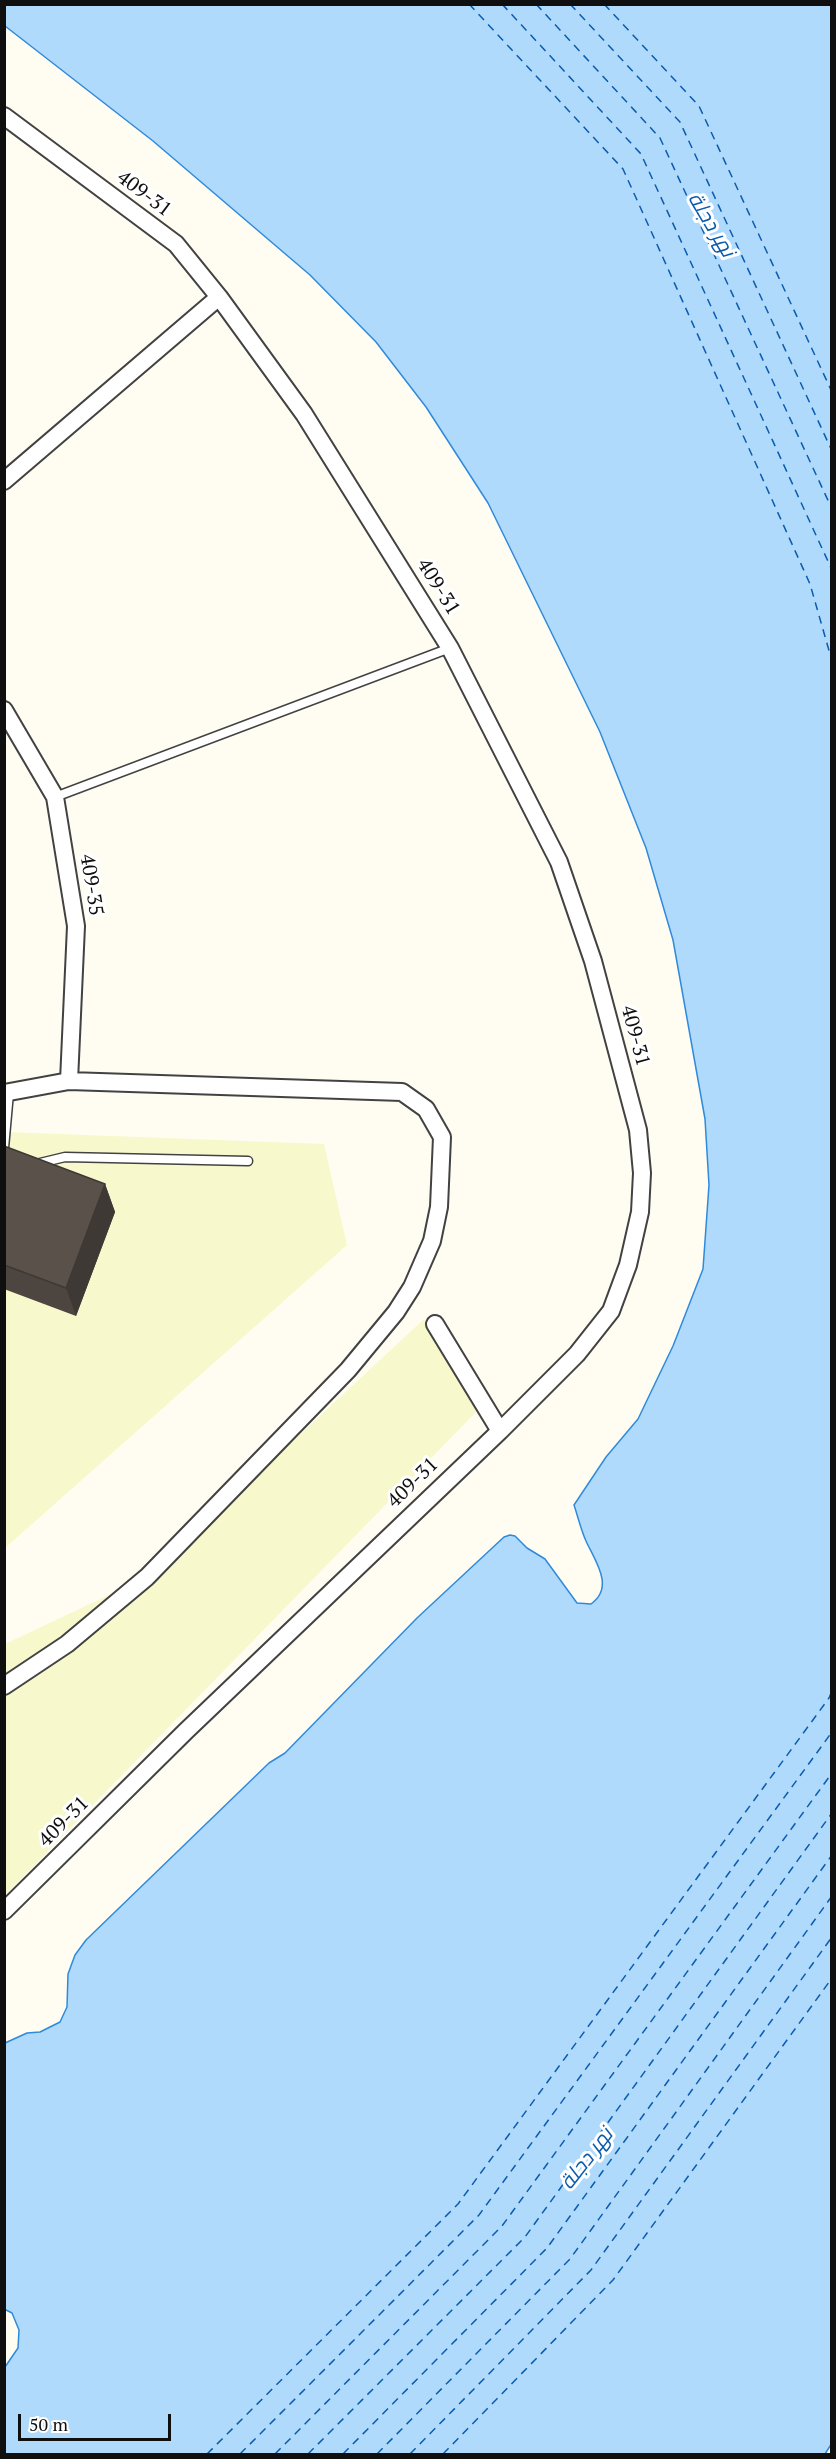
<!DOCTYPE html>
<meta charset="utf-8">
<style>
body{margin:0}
#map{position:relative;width:836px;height:2459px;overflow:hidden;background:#fffdf1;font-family:"PT Serif",serif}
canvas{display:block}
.frame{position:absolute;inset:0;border:6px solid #0f0f0f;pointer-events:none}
.scale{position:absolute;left:18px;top:2414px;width:153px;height:27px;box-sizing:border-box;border:3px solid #0f0f0f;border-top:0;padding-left:8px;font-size:18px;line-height:21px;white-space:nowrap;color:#0f0f0f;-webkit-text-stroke:4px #fff;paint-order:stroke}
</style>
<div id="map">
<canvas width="836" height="2459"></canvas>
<div class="frame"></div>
<div class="scale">50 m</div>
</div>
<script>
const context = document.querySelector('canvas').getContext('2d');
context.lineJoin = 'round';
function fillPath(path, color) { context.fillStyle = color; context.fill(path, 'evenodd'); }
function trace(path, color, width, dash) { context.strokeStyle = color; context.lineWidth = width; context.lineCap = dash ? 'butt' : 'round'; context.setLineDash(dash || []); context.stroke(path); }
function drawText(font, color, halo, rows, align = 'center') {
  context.font = font + ' "PT Serif",Cairo,serif'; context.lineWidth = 6; context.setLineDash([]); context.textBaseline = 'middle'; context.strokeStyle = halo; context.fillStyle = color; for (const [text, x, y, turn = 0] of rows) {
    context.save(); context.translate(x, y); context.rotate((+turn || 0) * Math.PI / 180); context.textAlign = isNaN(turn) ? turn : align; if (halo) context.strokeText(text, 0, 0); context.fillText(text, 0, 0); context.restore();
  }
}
fillPath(new Path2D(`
 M5,1132l319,12 23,101 -342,303z
 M424,1319l56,89 -475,487v-251l142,-67z`), '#f8f8cd');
const water = new Path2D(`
 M5,4l826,1 1,2438 -7,11h-820v-87l13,-19 1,-18 -7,-17 -8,-4 1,-266 22,-10 13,-1 20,-10 7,-15 1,-33 7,-19 11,-15 183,-177 16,-10 132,-135 87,-81 6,-2 5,1 12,12 18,11 32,44 14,1c24,-17 4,-43 -5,-63 -5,-11 -8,-24 -12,-36l32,-48 32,-38 35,-73 30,-77 6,-84 -4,-66 -32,-179 -27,-92 -46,-116 -112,-229 -62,-96 -50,-65 -66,-67 -157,-134 -148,-115z`);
fillPath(water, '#afdafc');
trace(water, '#2f8adb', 1.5);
trace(new Path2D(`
 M469,4l154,165 187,415 22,77
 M502,4l139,150 191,416
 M536,4l124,134 172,371
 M570,4l110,118 152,329
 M604,4l95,102 133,286
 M207,2454l251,-250 371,-506 3,-7
 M240,2454l239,-239 353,-483
 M275,2454l227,-228 330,-453
 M308,2454l217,-217 307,-424
 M343,2454l204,-206 285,-393
 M377,2454l193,-195 262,-363
 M410,2454l181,-184 241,-333
 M443,2454l170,-174 219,-302`), '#0b5bae', 1.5, [8, 6]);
const lane = new Path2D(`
 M55,797l395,-149
 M4,1148l5,-55
 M36,1164l29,-7 183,4`);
const street = new Path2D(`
 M4,116l172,128 43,53 85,117 146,234 109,214 34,99 45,169 4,43 -2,39 -12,53 -17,46 -34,43 -77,77 -314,300 -182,180
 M4,481l215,-184
 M4,710l51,87 21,129 -7,155
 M4,1093l65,-12 333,11 24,17 16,28 -3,70 -7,34 -20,46 -16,25 -48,58 -201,207 -80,67 -63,42
 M435,1324l65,107`);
trace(lane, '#424242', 11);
trace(street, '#424242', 20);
trace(lane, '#fff', 8);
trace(street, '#fff', 16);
fillPath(new Path2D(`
 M4,1146l101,38 10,28 -39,104 -72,-27z`), '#4d4640');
fillPath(new Path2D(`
 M105,1184l10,28 -39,104 -10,-28z`), '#3e3934');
const building = new Path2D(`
 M4,1146l101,38 -39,104 -62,-23z`);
fillPath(building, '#59514a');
trace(building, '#3e3934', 1.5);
drawText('20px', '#0f0f0f', '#fff', [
 ["409-31",144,194,37],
 ["409-31",438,587,58],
 ["409-35",91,885,81],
 ["409-31",635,1036,75],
 ["409-31",413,1483,-44],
 ["409-31",64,1822,-45]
]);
drawText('italic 21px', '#0b5bae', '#fff', [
 ["نهر دجلة",711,225,59],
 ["نهر دجلة",587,2159,-52]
]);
</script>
